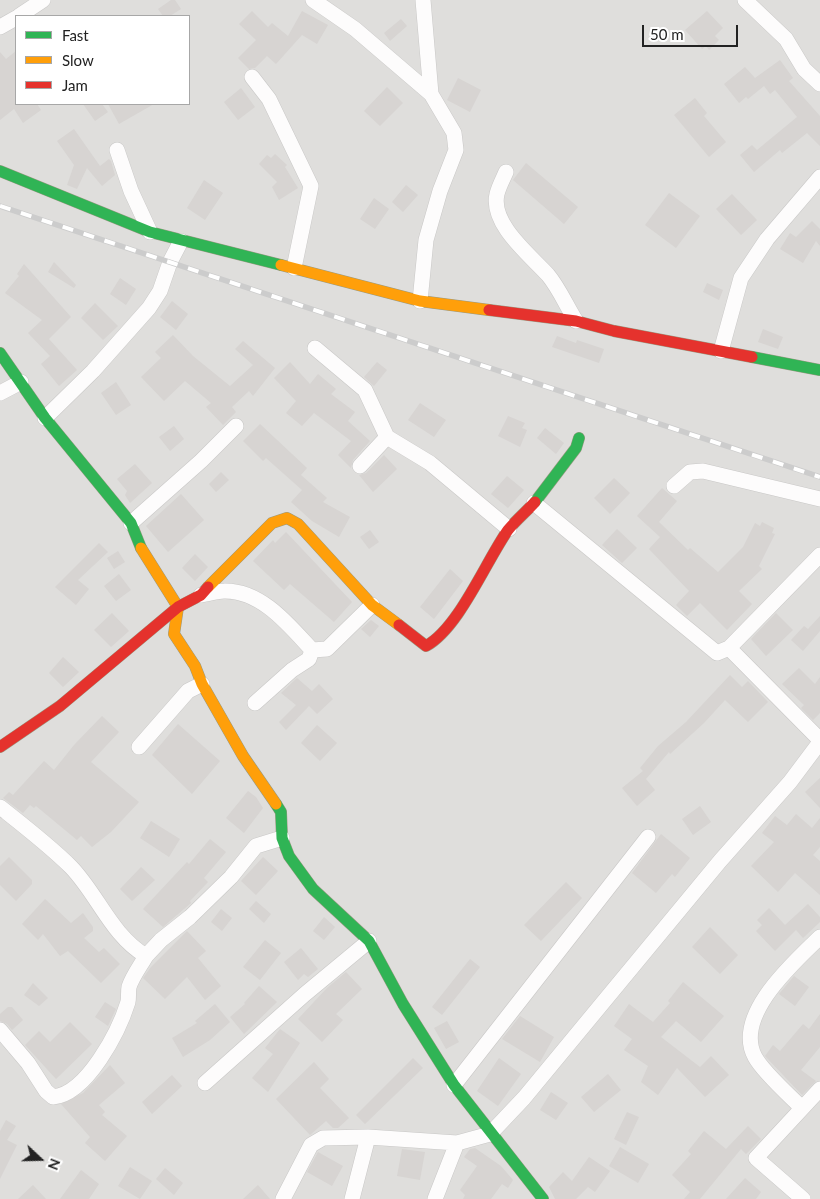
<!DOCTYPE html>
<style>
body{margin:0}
#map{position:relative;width:820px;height:1199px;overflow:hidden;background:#f0eeeb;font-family:Lato,sans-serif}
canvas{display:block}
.legend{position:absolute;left:15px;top:15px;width:175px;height:90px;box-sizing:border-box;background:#fff;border:1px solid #a7a7a7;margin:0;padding:6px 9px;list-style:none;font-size:15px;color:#222}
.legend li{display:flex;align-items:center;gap:10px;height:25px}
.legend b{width:25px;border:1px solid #a7a7a7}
.north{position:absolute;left:15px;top:1134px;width:50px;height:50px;-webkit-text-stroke:4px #fff;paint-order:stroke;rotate:111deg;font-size:14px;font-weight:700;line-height:20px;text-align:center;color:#222}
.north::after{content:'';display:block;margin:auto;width:18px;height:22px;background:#222;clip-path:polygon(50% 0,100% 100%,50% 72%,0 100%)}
.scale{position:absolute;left:642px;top:25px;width:96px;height:22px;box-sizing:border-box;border:2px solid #222;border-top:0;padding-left:6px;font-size:15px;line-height:18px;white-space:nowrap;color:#222;-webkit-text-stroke:4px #fff;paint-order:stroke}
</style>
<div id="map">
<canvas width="820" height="1199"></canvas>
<ul class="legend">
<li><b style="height:6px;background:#30b455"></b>Fast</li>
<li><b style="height:6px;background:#ff9f0a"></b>Slow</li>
<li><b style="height:6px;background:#e5322d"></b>Jam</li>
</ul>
<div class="north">N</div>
<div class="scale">50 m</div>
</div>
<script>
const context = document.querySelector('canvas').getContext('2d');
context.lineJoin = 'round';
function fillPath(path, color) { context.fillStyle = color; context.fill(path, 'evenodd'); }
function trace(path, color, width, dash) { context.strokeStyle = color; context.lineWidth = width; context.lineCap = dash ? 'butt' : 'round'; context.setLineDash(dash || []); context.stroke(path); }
fillPath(new Path2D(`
 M0,0h820v1199h-820zM16,16h173v88h-173z`), '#dfdedc');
fillPath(new Path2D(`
 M171,0h4l6,9 -11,7h-7l-5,-7z
 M252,11l16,16 4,-4 16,13 14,-25 26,14 -11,19 -15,-9 -26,29 -9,-8 -12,12 -6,1 -11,-11 18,-18 -17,-16z
 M707,11l16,17 -8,8 4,4 -10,10 -3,-4 -4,3 -17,-19z
 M401,19l6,7 -17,15 -6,-8z
 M16,51v53h21l4,6 -18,13 -9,-14 -14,11v-68l6,7z
 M780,60l13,18 -4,3 31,35v30l-13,-13 -25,20 -2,-3 -26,22 -14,-17 12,-10 5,5 40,-33 -22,-27 -5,4 -6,-8 -16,13 -2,-2 -7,6 -15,-19 21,-17 10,11z
 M458,78l23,12 -11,22 -23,-12z
 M387,87l16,16 -23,23 -16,-15z
 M241,88l14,19 -17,13 -14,-18z
 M695,98l12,15 -3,3 22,26 -17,15 -35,-42z
 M83,104h19l6,8 -13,9z
 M108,104h46l-35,20z
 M74,129l26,37 9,-7 2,2 4,14 -13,11 -15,-18 -10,21 -10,-4 7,-20 -17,-24z
 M275,154l12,11 -2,2 13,21 -19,12 -7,-13 5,-5 -18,-18 8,-9 4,3z
 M526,163l52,44 -14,17 -51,-44z
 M204,180l19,13 -18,27 -18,-12z
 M406,185l12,10 -15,17 -11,-10z
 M669,193l31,23 -24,32 -31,-23z
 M732,194l25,26 -16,15 -25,-26z
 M374,198l15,11 -14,20 -15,-10z
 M812,221l8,8v17l-4,-5 -13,22 -23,-14 10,-16 6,4z
 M54,262l22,23 -2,3 -26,-16z
 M24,264l47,53 -22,22 28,31 -18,16 -18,-22 9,-8 -22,-23 14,-13 -37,-27 14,-17 -2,-2z
 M120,278l16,11 -10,16 -16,-11z
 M707,283l16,7 -4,10 -16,-8z
 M172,301l16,13 -12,16 -16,-13z
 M95,303l23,23 -15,14 -22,-22z
 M763,329l20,8 -5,12 -20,-7z
 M173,335l20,21 37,30 23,-21 -18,-16 8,-8 32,27 -22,28 -4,-5 -17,16 4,5 -13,13 -17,-18 5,-4 -26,-22 -21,20 -23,-24 20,-19 -6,-6z
 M557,336l19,7 1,-3 27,9 -5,14 -47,-16z
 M290,362l20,22 8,-10 18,15 -5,5 24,18 -7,9 22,20 -17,19 -2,8 -13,-13 13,-14 -37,-28 -12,13 -16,-13 10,-12 -22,-23z
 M377,362l10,8 -13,16 -10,-9z
 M116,382l15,23 -15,10 -15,-22z
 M420,403l26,17 -12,17 -26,-17z
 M508,416l17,7 -3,5 5,2 -7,17 -22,-11z
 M260,424l47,44 -6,7 26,23 -4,4 27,15 -11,20 -27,-16 -21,-19 11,-12 -36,-32 -3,3 -20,-20z
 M174,426l10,13 -14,12 -11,-14z
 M545,428l19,15 -8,11 -19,-16z
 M384,455l13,14 -24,23 -14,-17 7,-2z
 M135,464l17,19 -22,20 -5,-8 2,-4 -10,-12z
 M221,472l8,8 -13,12 -7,-8z
 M507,476l17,14 -16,18 -17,-14z
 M614,478l16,15 -20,21 -16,-16z
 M662,488l15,13 -18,21 29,28 2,-2 28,24 25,-25 12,-24 5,3 2,-4 12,6 -2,5 3,1 -16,32 3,3 -23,22 13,13 -25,26 -27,-27 -13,13 -11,-11 13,-14 -40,-42 11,-12 -23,-21z
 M181,494l23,26 -36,32 -22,-26z
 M617,529l20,19 -15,15 -20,-18z
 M370,530l9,12 -10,7 -9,-12z
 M286,532l66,70 -18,20 -44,-38 -6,6 -31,-29 20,-21 2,3z
 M99,543l9,9 -30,28 11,9 -13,16 -21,-18z
 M118,551l7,11 -11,7 -7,-11z
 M195,554l13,13 -13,14 -13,-13z
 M450,569l13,12 -29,38 -14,-12z
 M119,574l12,16 -15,11 -12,-15z
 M112,613l17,18 -18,16 -17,-17z
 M776,613l17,17 -27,26 -15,-17z
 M820,616v15l-17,20 -12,-11 13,-14 4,3z
 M371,620l8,6 -9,11 -9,-8z
 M63,657l16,15 -16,15 -14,-14z
 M799,668l16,16 5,-7v36l-7,7 -12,-12 3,-3 -22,-21z
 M730,675l12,12 6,-6 20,21 -20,20 -23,-22 -21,23 -34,31 -1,-2 -23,27 9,11 -18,16 -15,-18 21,-17 -3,-3 18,-22 28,-24z
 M297,678l15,13 7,-7 14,15 -16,15 -8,-8 -23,24 -7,-8 17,-17 -15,-12z
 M102,716l17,16 -28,30 48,40 -28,30 -19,15 -11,-11 -4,4 -41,-34 -2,2 -4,-3 -7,8 -20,-15 6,-6 4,3 31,-34 10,9 20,-25z
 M178,724l42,37 -28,33 -40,-39z
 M317,725l20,18 -17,18 -19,-18z
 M820,778v30l-15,-16z
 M248,791l8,6 7,11 -19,25 -18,-15z
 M700,806l11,16 -18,13 -11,-16z
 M796,814l16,14 8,-10v29l-7,8 7,6v34l-25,-22 -17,19 -27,-26 23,-24 -12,-9 13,-17 12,9z
 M151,821l29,18 -11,18 -29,-19z
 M661,834l29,24 -15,19 -3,-3 -16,19 -24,-20z
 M210,839l16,13 -22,26 4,4 -18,19 1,2 -28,24 -20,-18 44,-47 2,2z
 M9,857l23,23v4l-16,17 -16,-16v-19z
 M263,857l15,14 -22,24 -15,-14z
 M141,867l14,13 -23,21 -12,-12z
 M566,882l16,16 -41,43 -17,-16z
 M45,899l26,24 12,-10 10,14v4l-9,7 15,14 5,-4 16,16 -19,19 -33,-32 -8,5 -17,-22 -5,6 -16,-16z
 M256,901l15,13 -7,9 -15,-14z
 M808,904l12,13v5l-17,16 -7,-8 -21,21 -19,-20 6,-6 -5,-5 12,-12 16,17z
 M221,909l11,9 -10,13 -11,-9z
 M324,917l11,10 -11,13 -11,-9z
 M710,927l28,28 -18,19 -28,-27z
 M187,931l19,20 -8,7 23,28 -16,14 -18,-23 -22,22 -22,-21 8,-11z
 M265,940l16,13 -21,27 -17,-13z
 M301,948l17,21 -10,8 -4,-3 -6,6 -14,-18z
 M470,959l10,8 -38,48 -10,-8z
 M346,972l16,17 -26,25 7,6 -21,22 -24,-23 29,-31z
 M794,976l15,11 -14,19 -16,-12z
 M683,982l41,34 -23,26 -25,-21 -15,16 39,30 11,-11 18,19 -24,22 -28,-29 -19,27 -17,-13 7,-16 -24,-16 8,-11 -18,-13 15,-22 24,18 17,-19 -2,-2z
 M33,983l15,15 -9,8 -15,-11z
 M259,986l18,16 -33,32 -14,-17 15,-13 -1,-1z
 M105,1002l11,7 -8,17 -13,-9z
 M215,1004l15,18 -20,18 -27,17 -11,-19 25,-15 -2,-2z
 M8,1007h4l11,13 -11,10 -5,-6 -7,-3v-7z
 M820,1014v33l-19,23 15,11 -14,14 -37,-39 8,-11 7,6 23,-27 6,5z
 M520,1016l34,21 -14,25 -38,-23z
 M447,1021l12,21 -13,7 -12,-21z
 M70,1022l22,22 -36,35 -31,-34 14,-14 11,11z
 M280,1029l20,14 -32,49 -16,-14 21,-24 -8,-6z
 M413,1058l10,10 -58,56 -9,-9z
 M499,1058l22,16 -23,32 -21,-15z
 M314,1062l15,17 -9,9 29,30 -11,10h-5l-7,-7 -16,14 -34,-36z
 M110,1065l15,18 -26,22 6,7 -3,3 25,21 -22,25 -20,-18 5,-6 -29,-33 22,-11z
 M608,1074l13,16 -27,22 -13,-15z
 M172,1075l10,11 -30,28 -10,-12z
 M551,1092l17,11 -12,17 -16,-10z
 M627,1112l12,5 -13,28 -12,-6z
 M6,1120l10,6 -9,14 10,5 -17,34v-48z
 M748,1126l13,13 -15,15 -5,-5 -41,50h-16l6,-7 -18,-17 19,-21 -3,-3 16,-20 22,18z
 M620,1147l29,17 -11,19 -29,-17z
 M475,1148l26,18 12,14 -5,8 -6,-4 -11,15h-28l2,-4 -5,-5 17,-24 -13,-9 6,-8z
 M402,1149l23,3 -5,28 -23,-4z
 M318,1152l25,14 -11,20 -25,-14z
 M589,1157l21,14 -15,21 -7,-5 -12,12h-21l-6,-12 14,-15 9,9z
 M130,1167l22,14 -12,18 -22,-13z
 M165,1168l18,15 -9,12 -18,-16z
 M81,1170l18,14 -10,15h-29z
 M745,1178l16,14 -5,7h-30z
 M33,1185l13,14h-28z
 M258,1185l12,14h-27z`), '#d7d4d2');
const street = new Path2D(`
 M313,0l42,29 76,65
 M745,0l41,39 18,30 16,15
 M19,16l24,-16
 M0,27l16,-9
 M252,77l17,22 42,87 -17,82
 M117,150l14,41 19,41
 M506,172c-3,7 -7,14 -9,22 -7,30 33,61 51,81 11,13 19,32 28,46
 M420,301l6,-61 14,-49 16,-41 -2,-17 -23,-39 -8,-94
 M315,348l50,42 22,47 43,26 79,66
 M721,351l20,-73 26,-39 53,-62
 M0,393l21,-11
 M45,418l48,-47 56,-63 11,-17 10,-29 11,-21
 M360,466l27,-29
 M674,486l16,-14 13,-1 117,28
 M534,503l183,150 12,-5
 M131,523l70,-62 35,-35
 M820,555l-91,93 91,92
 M201,595c8,-1 16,-4 23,-4 37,-1 65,34 88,59l15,-1 45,-44
 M255,703l37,-33 17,-11 3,-9
 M139,747l49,-56 14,-7
 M0,807c24,19 50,39 71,60 27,28 40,68 75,89l15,-16 29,-23 41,-40 25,-31 26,-8
 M0,1030l28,33 18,28 7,6c34,-3 66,-66 75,-95 1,-4 0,-10 1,-15 3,-10 12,-22 17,-31
 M205,1083l100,-89 64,-53
 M454,1085l194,-248
 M802,1108c-13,-13 -39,-36 -47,-51 -22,-41 38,-94 65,-120
 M283,1199l28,-54 12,-7 45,-1 89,6 33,-9 34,-36 196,-237 70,-79 30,-40
 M352,1199l16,-62
 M435,1199l22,-56
 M803,1199l-47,-41 64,-69`);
const fast = new Path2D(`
 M0,171l150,61 131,33
 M0,353l45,65 86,105 10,25
 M752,357l68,13
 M535,502l41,-54 3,-10
 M276,804l5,8 1,26 7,18 24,33 56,52 34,63 51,81 89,114`);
const slow = new Path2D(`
 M281,265l139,36 69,9
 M141,548l37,59 -4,27 21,32 7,18 41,72 33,48
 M208,587l64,-64 15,-5 11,6 74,81 27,20`);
const jam = new Path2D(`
 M489,310l87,11 38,10 138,26
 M399,625l27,21c33,-18 60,-85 82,-116 8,-10 19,-19 27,-28
 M0,747l60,-41 118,-99 23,-12 7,-8`);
trace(street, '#c9c8c7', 16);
trace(fast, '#999a82', 12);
trace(slow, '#999a82', 12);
trace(jam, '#999a82', 12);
trace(street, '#fdfcfc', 15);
trace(fast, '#30b455', 11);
trace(slow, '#ff9f0a', 11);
trace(jam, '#e5322d', 11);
const rail = new Path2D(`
 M0,206l820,271`);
trace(rail, '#ccc', 5.5);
trace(rail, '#fff', 4, [11]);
</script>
